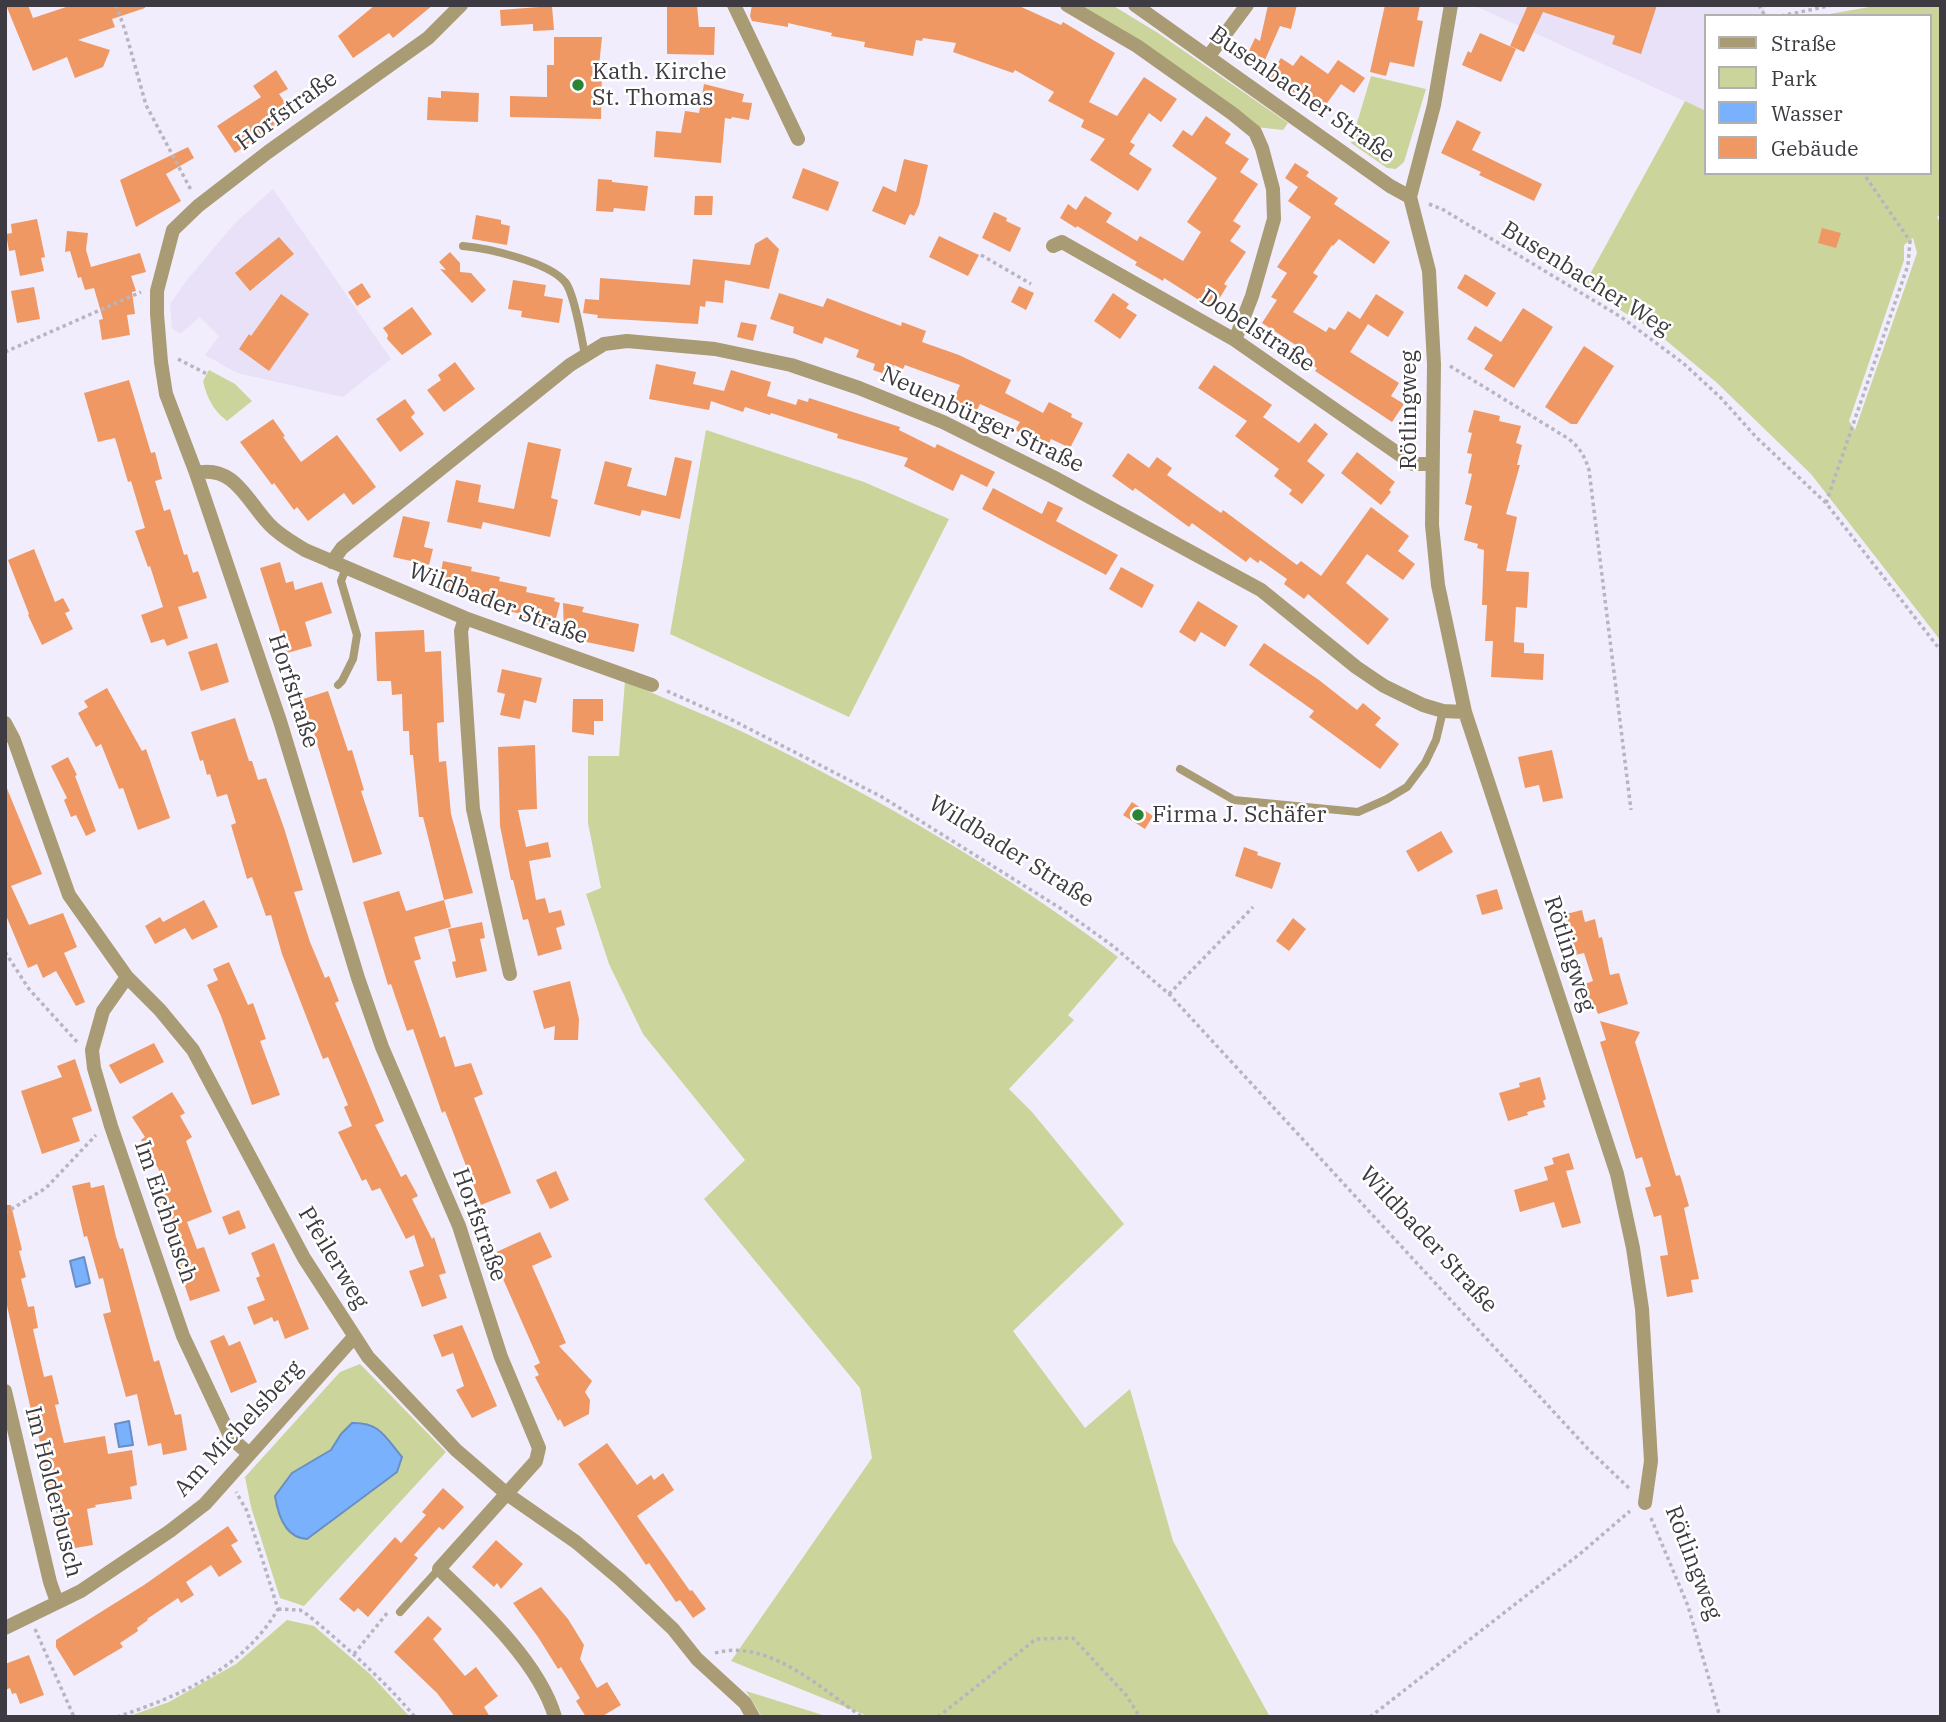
<!DOCTYPE html>
<meta charset="utf-8">
<style>
body{margin:0}
#map{position:relative;width:1946px;height:1722px;overflow:hidden;background:#f2edfc;font-family:"IBM Plex Serif",serif}
canvas{display:block}
.frame{position:absolute;inset:0;border:7px solid #3d3b41;pointer-events:none}
.legend{position:absolute;left:1704px;top:14px;width:228px;height:161px;box-sizing:border-box;background:#fff;border:2px solid #b1b1b3;margin:0;padding:9px 12px;list-style:none;font-size:21px;color:#3d3b41}
.legend li{display:flex;align-items:center;gap:14px;height:35px}
.legend b{width:35px;border:2px solid #b1b1b3}
</style>
<div id="map">
<canvas width="1946" height="1722"></canvas>
<div class="frame"></div>
<ul class="legend">
<li><b style="height:9px;background:#a99b74"></b>Straße</li>
<li><b style="height:19px;background:#cbd49a"></b>Park</li>
<li><b style="height:19px;background:#7ab1fd"></b>Wasser</li>
<li><b style="height:19px;background:#ef9864"></b>Gebäude</li>
</ul>
</div>
<script>
const context = document.querySelector('canvas').getContext('2d');
context.lineJoin = 'round';
function fillPath(path, color) { context.fillStyle = color; context.fill(path, 'evenodd'); }
function trace(path, color, width, dash) { context.strokeStyle = color; context.lineWidth = width; context.lineCap = dash ? 'butt' : 'round'; context.setLineDash(dash || []); context.stroke(path); }
function drawText(font, color, halo, rows, align = 'center') {
  context.font = font + ' "IBM Plex Serif",serif'; context.lineWidth = 5; context.setLineDash([]); context.textBaseline = 'middle'; context.strokeStyle = halo; context.fillStyle = color; for (const [text, x, y, turn = 0] of rows) {
    context.save(); context.translate(x, y); context.rotate((+turn || 0) * Math.PI / 180); context.textAlign = isNaN(turn) ? turn : align; if (halo) context.strokeText(text, 0, 0); context.fillText(text, 0, 0); context.restore();
  }
}
fillPath(new Path2D(`
 M1473,5h294l-6,11h-55v95z
 M273,189l118,170 -48,38 -106,-24 -32,-18 14,-19 -19,-19 -20,17 -8,-6 -2,-24 17,-24 47,-56z`), '#e8e1f8');
fillPath(new Path2D(`
 M1079,5h33l46,28 130,90 -5,7 -27,-3z
 M1881,5h60v209l-4,3 4,7v417l-130,-167 -95,-92 -60,-50 -73,-45 102,-186 21,10v62h224v-157h-112zM1913,238l4,15 -62,177 -6,-9 55,-161v-15z
 M1371,76l55,13 -22,73 -8,7 -9,-1 -36,-25z
 M209,370l26,14 17,17 -25,20c-14,-11 -20,-23 -24,-40z
 M706,430l158,52 85,37 -100,198 -179,-83z
 M625,681c40,18 82,34 122,53 130,63 255,136 371,223l-50,58 6,5 -65,69 23,23 92,112 -111,107 72,97 45,-39 43,152 97,176h-400l-139,-56 141,-203 -12,-70 -156,-189 41,-39 -102,-126 -34,-70 -23,-70 15,-6 -13,-65v-67h31z
 M360,1364l86,88 -142,154 -24,-8 -29,-91 -6,-30 95,-105zM331,1450l71,7 -5,15 -90,67c-18,-1 -23,-15 -30,-30l15,-36z
 M287,1620l27,6 56,48 40,43h-283l42,-15 67,-38z
 M746,1691l83,26h-67z`), '#cbd49a');
const water = new Path2D(`
 M84,1257l6,26 -14,4 -6,-26z
 M129,1421l4,24 -14,2 -4,-23z
 M352,1423c28,-1 33,14 50,34l-5,15 -90,67c-21,-1 -29,-24 -32,-43l17,-23 39,-23 10,-16z`);
fillPath(water, '#7ab1fd');
trace(water, '#688ec5', 2);
fillPath(new Path2D(`
 M6,5h22l5,13 39,-13h73v3l-33,11 3,8 -37,13 32,10 -7,17 -28,11 -8,-21 -34,14z
 M375,5h58l-40,33 -4,-5 -36,25 -15,-22z
 M667,5h30l2,22h16l-1,28 -47,-1z
 M752,5h265l44,20 2,-3 52,31 -26,49 28,14 27,-39 33,22 -16,23 -12,-9 -19,29 5,3 -6,9 23,15 -14,22 -48,-31 15,-21 -24,-12 3,-7 -36,-19 6,-9 -39,-22 -2,3 -60,-21 3,-9 -33,-5 -1,3 -6,-1 -3,16 -49,-9 1,-5 -34,-6 1,-3 -44,-10v4l-36,-6 -2,-5z
 M1268,5h29l-6,24 -11,-3 -19,43 -7,-3 2,-10 -8,-3 7,-15 5,3z
 M1385,5h35l-3,15 6,1 -9,46 -24,-5 -4,14 -16,-4z
 M1528,5h129l-16,49 -29,-10 3,-8 -72,-24 -19,40 -14,-6z
 M552,6l2,24 -21,1v-7l-32,2 -1,-16z
 M1480,33l36,16 -15,33 -39,-17 6,-14 3,2z
 M554,37h48l-3,29 3,1 -1,52 -91,-2v-21l37,1v-32h7z
 M1301,55l27,19 10,-14 27,18 -11,15 -13,-9 -22,30 -51,-36 13,-20 12,8z
 M276,70l12,19 -9,5 14,20 -58,39 -18,-27 44,-29 -8,-11z
 M704,84l40,10 -2,8 10,1 -3,17 -17,-3 -1,2 -6,-1 -4,45 -67,-6 2,-26 25,2 4,-22 14,2z
 M441,91l38,2 -1,29 -51,-2 1,-23 13,1z
 M1206,116l25,18 -6,9 24,16 -9,13 18,12 -25,37 8,5 -11,15 16,11 -22,32 3,2 -14,23 -49,-31 -1,3 -28,-16 2,-3 -60,-36 -1,2 -16,-10 8,-14 8,6 9,-14 27,17 -6,9 31,19 3,-5 43,25 18,-29 -14,-10 30,-44 -45,-32 11,-16 9,6z
 M1457,120l24,12 -9,18 70,34 -8,17 -55,-26 2,-3 -40,-19z
 M188,147l6,11 -28,16 15,27 -45,26 -16,-47z
 M904,159l24,6 -9,40 -5,11 -4,-2 -5,11 -33,-14 11,-25 13,6z
 M1295,163l14,9 -11,15 -13,-9z
 M803,168l36,14 -11,29 -36,-13z
 M1306,176l32,22 -4,6 56,38 -16,22 -35,-25 -6,7 -1,-1 -19,28 5,3 -25,36 33,20 3,-5 6,3 13,-19 12,8 16,-25 28,18 -16,25 -20,-13 -18,28 49,31 -8,13 13,8 -12,18 -77,-51 2,-3 -10,-6 4,-7 -49,-32 15,-23 -6,-3 16,-24 -10,-6 34,-50 -23,-16z
 M598,179l14,1v2l36,4 -3,25 -31,-3 -1,4 -17,-1z
 M695,196h18l-1,19h-18z
 M994,212l13,6 -1,3 15,7 -11,24 -28,-14z
 M476,215l25,5v4l9,2 -3,19 -35,-6z
 M37,219l8,38 -4,1 3,13 -24,5 -5,-26 -6,1 -3,-17 6,-1 -1,-9z
 M1822,228l19,5 -5,15 -18,-5z
 M67,231l21,2 -2,17 5,17 49,-14 6,19 -15,4 5,15 -4,1 3,22 -8,1 3,20 -28,5 -3,-20 4,-1 -9,-31 -9,2 -4,-13 -3,1 -8,-27 -5,1z
 M939,236l40,19 -11,21 -39,-19z
 M279,237l15,17 -44,37 -15,-18z
 M767,237l12,12 -10,40 -44,-9 -2,23 -17,-2 -1,6 -5,-1 -2,18 -101,-6 1,-3 -15,-2 2,-14 14,1 1,-22 90,7 3,-26 57,6 5,-21z
 M450,252l10,11v9l11,1 15,17 -14,13 -32,-34 6,1 -7,-8z
 M1465,274l31,19 -9,14 -30,-19z
 M513,280l33,5 -2,11 19,3 -4,24 -38,-6 1,-6 -14,-2z
 M362,283l9,14 -14,9 -9,-14z
 M1019,286l15,7 -8,17 -15,-8z
 M34,287l6,32 -23,4 -6,-32z
 M779,293l44,14 4,-9 74,28 1,-4 24,9 -4,11 37,13 52,25 -6,13 38,20 6,-11 23,12 -1,3 12,6 -13,25 -19,-9 -4,8 -32,-17 5,-8 -40,-18 -4,8 -23,-11 7,-16 -55,-20 -2,4 -9,-4 -4,11 -17,-6 2,-6 -19,-7 3,-7 -34,-13 -3,7 -29,-11 1,-6 -24,-8z
 M1113,293l16,11 -3,4 11,7 -17,24 -26,-18z
 M281,294l28,20 -40,57 -30,-22 10,-15 2,2z
 M412,307l20,27 -30,21 -15,-16 1,-4 -5,-7z
 M1523,308l30,19 -39,61 -30,-19 9,-14 -26,-16 8,-13 26,16z
 M741,322l16,3 -4,16 -16,-4z
 M1584,346l30,20 -37,58h-6l-26,-17z
 M455,362l20,27 -31,23 -17,-22 14,-10 -3,-5z
 M656,364l40,8 -3,12 31,7 7,-21 40,12 -4,14 29,9 2,-6 10,3 1,-4 91,29 -1,3 36,18 2,-4 58,28 -8,15 -26,-13 -8,17 -49,-25 4,-8 -71,-20 1,-4 -67,-21 -1,2 -25,-8 -2,5 -32,-11 -2,9 -60,-11z
 M1214,365l58,40 -9,12 36,26 16,-20 13,11 -21,27 18,14 -23,29 -13,-10 3,-4 -18,-14 5,-7 -44,-33 12,-15 -49,-33z
 M129,380l22,73 4,-1 7,27 -7,2 9,30 6,-2 14,46 3,-1 6,19 5,-2 9,27 -29,9 10,31 -21,8 -3,-7 -13,4 -10,-28 22,-8 -13,-41 -2,1 -13,-36 10,-3 -14,-47 -3,1 -13,-44 -17,4 -14,-49z
 M405,399l10,14 -4,4 13,17 -24,18 -24,-33z
 M1474,410l26,6 -1,5 22,5 -5,17 6,2 -5,20h3l-14,49 11,3 -11,54 23,1 -2,36 -11,-1 -2,35 10,1v10l20,1 -1,26 -52,-3 2,-36h-8l2,-36h-5l2,-55 -7,-2 1,-4 -14,-4 8,-34 -7,-2 7,-30 -4,-1 4,-19 -5,-1 5,-20 -4,-1z
 M273,419l12,17 -2,1 18,25 36,-27 39,52 -23,18 -9,-12 -36,28 -11,-14 -3,3 -20,-27 -2,2 -32,-43z
 M528,442l33,7 -10,49 7,2 -8,37 -67,-15 -2,7 -34,-7 9,-42 25,5 -3,17 36,7z
 M1357,452l38,30 -6,8 2,2 -10,13 -40,-32z
 M1128,453l21,15 8,-11 15,11 -5,7 54,38 2,-3 74,55 4,-4 20,15 50,-69 38,29 -11,15 17,13 -12,16 -36,-26 -21,29 43,36 -21,26 -60,-51 -4,5 -20,-15 3,-5 -27,-19 -2,3 -8,-6 -4,5 -54,-39 -3,4 -54,-39 -2,3 -21,-15z
 M675,457l17,4 -12,58 -38,-9 -2,6 -46,-12 11,-43 27,7 -5,18 39,10z
 M993,488l49,26 6,-13 15,7 -7,13 62,34 -12,20 -124,-66z
 M403,516l27,6 -6,25 9,2 -4,16 -36,-8z
 M34,549l21,53 8,-4 7,13 -5,2 8,16 -31,16 -14,-30 1,-1 -21,-54z
 M443,561l29,6 -1,4 29,6 -1,4 28,6 -1,5 29,6 -1,3 6,2 -6,23 -33,-7 1,-5 -28,-6 1,-5 -29,-6 1,-4 -29,-6z
 M280,562l6,21 7,-2 2,9 27,-8 10,31 -27,9 7,24 -25,7 -27,-85z
 M1121,567l33,18 -12,23 -33,-19z
 M1198,601l40,25 -13,21 -24,-15 -6,10 -16,-10z
 M563,603l21,4 -2,5 57,12 -5,28 -57,-12 1,-6 -14,-3z
 M424,630l1,22 16,-1 3,71 -7,1 2,39 7,-1 5,53 22,79 -29,7 -21,-83h-4l-6,-62h-3l-1,-24h-6l-1,-37 -10,1 -1,-14h-14l-2,-49z
 M217,643l12,39 -28,9 -13,-39z
 M1264,643l55,37 38,30 6,-7 18,15 -6,7 24,19 -19,25 -71,-52 5,-6 -65,-46z
 M502,669l40,9 -6,25 -12,-3 -4,19 -20,-4 5,-21 -8,-2z
 M107,688l35,63 4,-2 24,69 -32,12 -15,-42 -4,1 -18,-45 -5,3 -18,-34 10,-6 -4,-6z
 M328,691l20,60 4,-1 12,40 -3,1 21,63 -29,9 -39,-130 -3,1 -11,-34z
 M573,699h30v22h-9v14l-22,-3z
 M235,718l14,43h3l6,19 8,-2 18,50 19,62 -9,2 16,50 15,36 4,-2 10,25 -4,2 49,118 -9,4 26,52 5,-3 12,22 -6,3 20,40 2,-2 12,36 -7,2 8,23 -25,9 -13,-36 15,-5 -10,-31 -8,4 -26,-51 -8,3 -6,-12 -4,2 -24,-49 14,-6 -8,-19 4,-2 -20,-48 -5,2 -8,-20 -33,-85 -11,-39 -5,1 -14,-39 -5,2 -16,-54 5,-2 -9,-29 -10,3 -7,-23 -3,1 -4,-15 -3,1 -9,-29z
 M535,745l2,64 -19,1 8,37 22,-5 3,15 -22,4 7,39 9,-2 4,15 12,-3 4,15 -9,3 6,21 -24,7 -10,-37 -5,1 -10,-40h-2l-11,-54 -2,-79z
 M1552,750l11,48 -20,4 -4,-17 -14,3 -7,-31z
 M68,757l9,18 -2,1 21,55 -10,5 -10,-21 -5,2 -7,-17 3,-2 -16,-32z
 M6,786l36,88 -31,12 18,39 34,-12 14,34 -13,6 21,49 -9,4 -20,-35 -13,7 -6,-14 -9,4 -23,-55z
 M1132,802l21,14 -8,13 -22,-14z
 M1441,831l12,21 -35,20 -12,-21z
 M1244,847l14,5 -1,3 24,8 -9,26 -37,-13z
 M1497,889l6,20 -21,6 -6,-20z
 M399,891l7,20 38,-11 7,27 -37,10 7,22 -7,2 26,77 5,-2 10,31 16,-4 12,31 -9,4 37,95 -30,12 -36,-94 -3,2 -29,-84 -6,2 -16,-47 -3,1 -25,-83z
 M204,900l14,27 -26,13 -7,-12 -30,16 -10,-18 15,-9 3,5z
 M1582,910l3,12 10,-3 4,19 3,-1 8,38 9,-2 9,31 -30,10 -2,-5 -5,1 -9,-25 11,-4 -9,-28 -14,3 -7,-30 6,-1 -3,-11z
 M1293,918l13,11 -17,22 -13,-10z
 M482,922l3,16 -5,1 7,32 -31,7 -4,-16 4,-1 -8,-32z
 M229,962l19,43 5,-2 13,36 -6,2 20,54 -28,10 -31,-89 -14,-31 11,-5 -5,-11z
 M570,981l9,38 -1,21h-24l1,-14 -11,3 -11,-38z
 M1600,1021l40,11 -5,10 41,134 4,-1 9,31 -5,2 15,71 -8,1 2,12 -26,5 -7,-41 8,-1 -7,-40 -7,2 -9,-29 6,-2 -9,-29 -6,2 -36,-117 6,-2z
 M154,1043l10,19 -44,22 -11,-19z
 M75,1059l17,52 -20,7 8,23 -38,13 -21,-63 41,-14 -5,-11z
 M1540,1077l6,22 -3,2 2,6 -18,5 1,3 -20,6 -9,-28 21,-6 -1,-4z
 M172,1092l13,21 -5,3 12,21 -6,4 26,71 -25,10 10,27 7,-2 16,44 -30,10 -21,-62 5,-2 -17,-42 10,-4 -9,-23 -17,-28 4,-3 -13,-20z
 M1569,1153l5,16 -8,2 15,52 -19,5 -8,-26 -34,10 -6,-22 34,-10 -4,-13 10,-3 -2,-6z
 M556,1171l13,29 -19,9 -14,-29z
 M90,1182l1,6 13,-3 12,52 4,12 3,-1 31,114 5,-2 16,55 6,-1 6,36 -24,5 -2,-12 -13,3 -11,-52 -11,3 -23,-83 8,-2 -8,-34 -4,1 -12,-43 -3,1 -12,-51z
 M5,1205h6l11,45 -3,1 7,26 -5,2 7,28 6,-1 4,22 -5,1 11,48 8,-2 7,29 -4,1 9,38 41,-7 3,18 24,-4 5,35 -7,2 2,12 -37,6 1,2 -9,2 6,36 -30,5 -10,-57h-3l-14,-70h-2l-29,-126z
 M239,1210l7,18 -17,7 -7,-18z
 M540,1232l12,25 -20,9 34,77 -7,3 33,35 -7,11 5,8 -1,14 -25,13 -4,-8 -2,2 -23,-44 4,-2 -5,-9 6,-3 -48,-109z
 M274,1243l35,86 -24,10 -7,-19 -4,2 -2,-5 -18,8 -7,-18 18,-7 -9,-22 4,-2 -9,-23z
 M462,1325l35,81 -25,12 -16,-28 8,-4 -11,-33 -11,4 -9,-22z
 M224,1335l5,11 11,-5 17,41 -26,11 -21,-52z
 M607,1443l30,42 14,-10 3,5 9,-7 11,17 -37,26 53,75 2,-1 14,19 -13,9 -13,-18 -4,2 -27,-39 -3,2 -68,-101z
 M443,1488l21,19 -21,23 -4,-3 -25,28 4,3 -50,59 -10,-9 -4,4 -15,-13 56,-62 6,6 25,-28 -4,-3z
 M228,1526l10,15 -7,4 11,17 -23,15 -8,-12 -25,17 8,13 -13,8 -3,-5 -31,21 1,1 -11,8 1,3 -18,12 3,4 -49,29 -18,-29v-7l88,-55z
 M496,1540l27,24 -22,25 -4,-6 -3,4 -22,-20z
 M541,1587l27,32 16,26 -4,14 17,29 10,-6 14,23 -20,12h-15l-10,-16 4,-3 -19,-31 -3,2 -20,-32 -25,-34z
 M428,1616l14,13 -9,10 32,37 11,-9 22,29 -14,11 6,10h-35l-18,-24 -43,-41z
 M29,1655l15,40 -24,9 -4,-11 -4,1 -2,-6 -5,2v-26z`), '#ef9864');
trace(new Path2D(`
 M116,5l9,25 21,75 45,85
 M1759,5l6,11
 M1781,16l52,-11
 M1429,204l13,5 179,108 62,46 37,34 37,41 69,65 115,148
 M981,255l50,29
 M5,352l136,-60
 M178,359l29,15
 M1450,366l119,73c11,9 16,18 20,31l42,340
 M1826,503l82,-238 2,-24 -47,-68
 M667,691l67,30 148,76 178,111 53,38 56,48 419,455 43,41
 M5,952l24,37 49,54
 M1169,994l84,-87
 M5,1213l41,-25 50,-53
 M1651,1518l37,88 32,111
 M278,1609l22,1 8,5c38,32 75,64 107,102
 M35,1629l39,88
 M715,1653c53,-15 107,36 147,64
 M354,1654l34,-42
 M117,1717c63,-21 127,-49 161,-108l-31,-98 -11,-19
 M938,1717l98,-78 37,-1 53,57 14,22
 M1370,1717l211,-164 49,-42`), '#b8b4c0', 3.5, [3.5, 3.5]);
trace(new Path2D(`
 M463,246c24,2 86,16 102,36 9,10 17,58 20,73
 M338,685l4,-4 11,-22 4,-24 -16,-54 5,-13
 M1180,769l54,31 124,12 29,-13 20,-12 18,-24 11,-23 7,-29
 M400,1612l39,-43`), '#a99b74', 8);
trace(new Path2D(`
 M461,5l-33,33 -160,114 -70,54 -25,24 -16,61v23l4,48 5,32 30,79 84,248 78,257 24,69 77,179 42,131 38,91 -3,13 -97,108c41,39 100,93 116,148
 M734,5l64,134
 M1067,5l70,41 96,68 22,18 7,16 11,41 1,30 -22,77 -17,44
 M1135,5l255,181 20,11
 M1451,5l-17,100 -24,92 19,74 5,93 -2,161 6,60 27,127 152,462 16,74 9,61 9,152 -6,42
 M1208,57l39,-52
 M1053,246l9,-4 173,98 178,124h18
 M196,473c38,-9 51,28 73,51 10,11 23,18 36,26l160,68 187,67
 M332,562l10,-14 192,-154 36,-29 34,-21 23,-3 88,8 76,16 68,23 84,34 110,55 208,113 95,77 28,19 39,19 20,6 22,1
 M465,618l-4,13 12,178 37,165
 M5,723l9,17 55,155 58,82 33,33 33,40 111,208 64,99 88,93 51,44 69,48 45,38 52,49 24,30 48,44 8,14
 M127,977l-24,34 -11,39 2,18 17,58 72,210 48,102 17,15
 M5,1391l45,191 7,20
 M5,1628l76,-37 89,-60 35,-27 149,-167`), '#a99b74', 14);
for (const [x, y, r, color] of [
 [578,85,7,"#2a8434"],
 [1138,815,7,"#2a8434"]
]) { const dot = new Path2D(); dot.arc(x, y, r, 0, 2 * Math.PI); context.fillStyle = color; context.fill(dot); trace(dot, '#fff', 2.5); }
drawText('23px', '#3d3b41', '#fff', [
 ["Kath. Kirche",592,72],
 ["St. Thomas",592,98],
 ["Firma J. Schäfer",1152,815]
], 'left');
drawText('23px', '#3d3b41', '#fff', [
 ["Busenbacher Straße",1302,95,35],
 ["Horfstraße",287,111,-36],
 ["Busenbacher Weg",1586,279,32],
 ["Dobelstraße",1257,331,33],
 ["Rötlingweg",1409,410,-90],
 ["Neuenbürger Straße",982,420,25],
 ["Wildbader Straße",498,604,21],
 ["Horfstraße",293,691,72],
 ["Wildbader Straße",1011,852,32],
 ["Rötlingweg",1569,954,72],
 ["Im Eichbusch",165,1212,71],
 ["Horfstraße",479,1225,70],
 ["Wildbader Straße",1428,1240,47],
 ["Pfeilerweg",333,1258,59],
 ["Am Michelsberg",239,1429,-47],
 ["Im Holderbusch",53,1492,76],
 ["Rötlingweg",1693,1563,69]
]);
</script>
